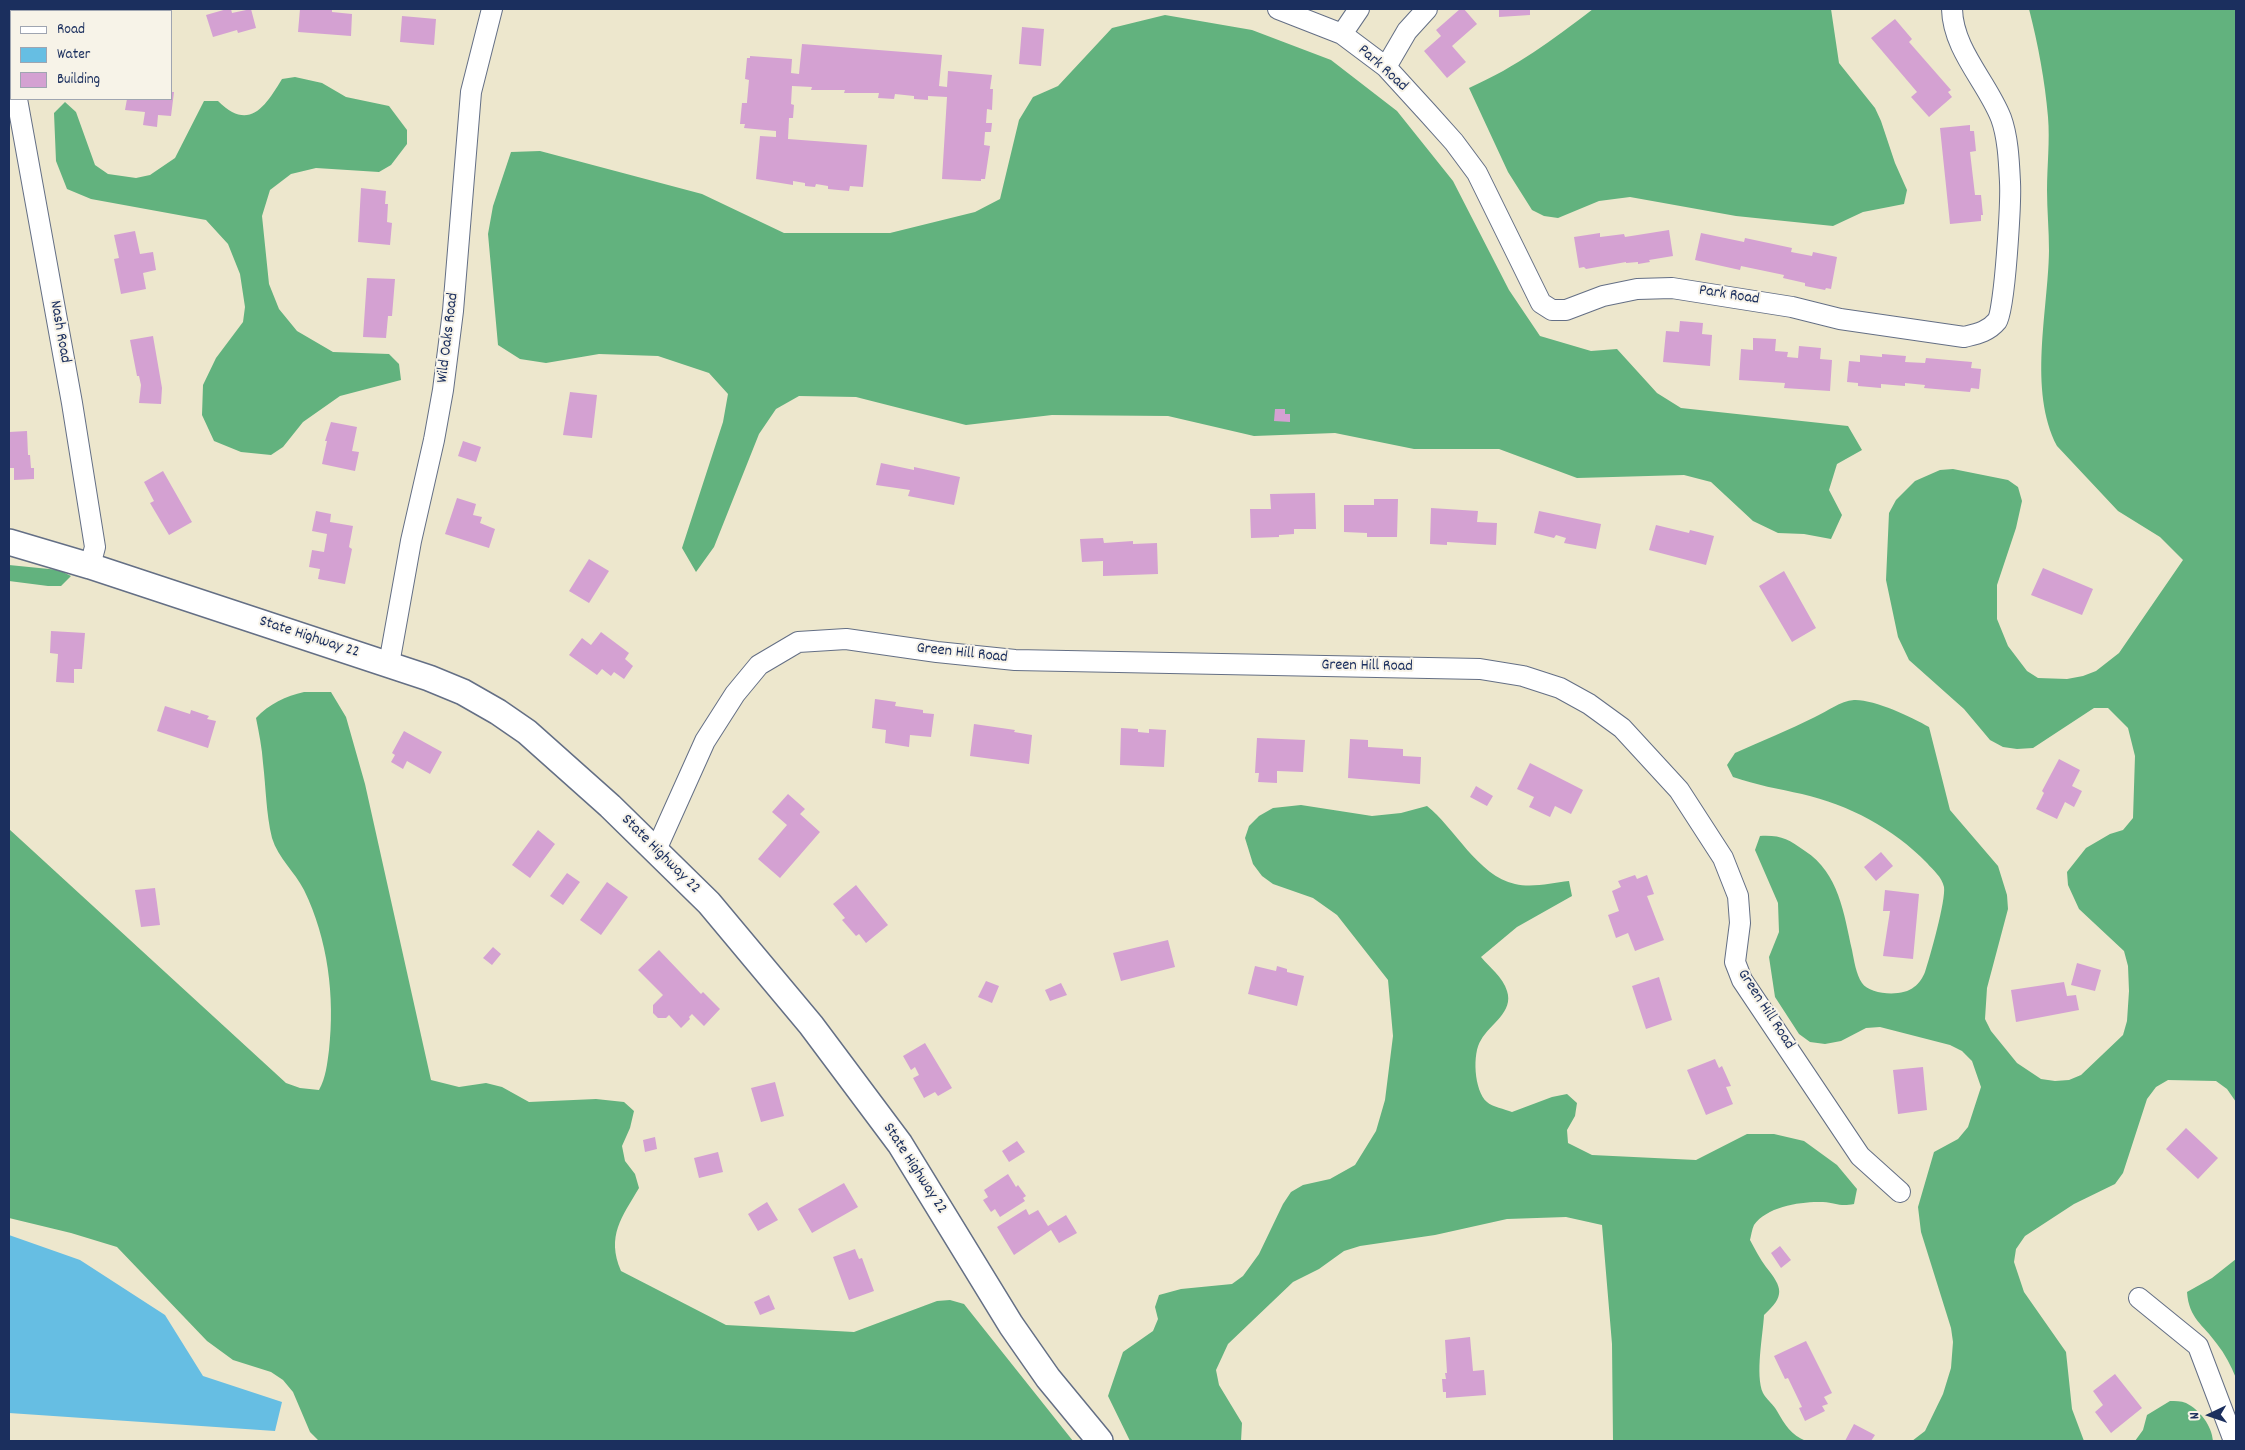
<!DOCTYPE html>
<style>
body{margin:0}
#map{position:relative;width:2245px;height:1450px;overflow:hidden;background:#ede7cd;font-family:Dekko,sans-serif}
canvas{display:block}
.frame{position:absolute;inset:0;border:10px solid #1b2f5e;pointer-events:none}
.legend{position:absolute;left:10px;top:10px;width:162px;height:90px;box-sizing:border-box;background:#f7f3e8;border:1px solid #9fa5b1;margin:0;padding:6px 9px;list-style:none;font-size:15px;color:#1b2f5e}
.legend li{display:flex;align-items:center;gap:10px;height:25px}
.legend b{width:25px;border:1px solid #9fa5b1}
.north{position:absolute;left:2185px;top:1390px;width:50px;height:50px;-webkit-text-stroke:4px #f7f3e8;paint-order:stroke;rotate:267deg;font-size:14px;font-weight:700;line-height:20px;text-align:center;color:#1b2f5e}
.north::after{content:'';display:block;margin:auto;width:18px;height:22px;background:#1b2f5e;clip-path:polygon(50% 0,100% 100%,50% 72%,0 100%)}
</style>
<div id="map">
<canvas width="2245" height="1450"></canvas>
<div class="frame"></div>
<ul class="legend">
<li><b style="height:6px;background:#fff"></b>Road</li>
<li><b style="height:14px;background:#66bee3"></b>Water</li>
<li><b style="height:14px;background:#d4a1d2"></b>Building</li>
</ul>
<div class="north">N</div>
</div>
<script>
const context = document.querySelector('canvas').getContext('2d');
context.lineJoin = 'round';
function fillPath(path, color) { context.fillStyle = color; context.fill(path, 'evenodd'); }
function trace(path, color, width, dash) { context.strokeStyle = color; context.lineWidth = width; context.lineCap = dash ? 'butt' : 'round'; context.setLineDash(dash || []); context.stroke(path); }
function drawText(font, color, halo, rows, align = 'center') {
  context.font = font + ' Dekko,sans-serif'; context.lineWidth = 4; context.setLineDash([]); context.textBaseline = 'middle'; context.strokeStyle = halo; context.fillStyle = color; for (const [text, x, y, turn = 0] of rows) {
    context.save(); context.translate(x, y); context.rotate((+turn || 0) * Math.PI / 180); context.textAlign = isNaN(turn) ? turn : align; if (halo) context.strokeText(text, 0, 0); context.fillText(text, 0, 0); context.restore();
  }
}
fillPath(new Path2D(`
 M1593,9h238l8,54 36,45 6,13 14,42 12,27 -3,14 -41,8 -30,14 -97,-10 -106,-19 -31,4 -41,17 -14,-2 -12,-6 -24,-38 -39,-84c49,-22 82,-47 124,-79z
 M2029,9h207v1093l-9,-13 -11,-8 -48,-1 -12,7 -9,12 -24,74 -8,11 -41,20 -49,32 -9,13 -2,13 10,30 42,60 6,57 12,32h-172l13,-10 18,-37 8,-26 2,-26 -2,-14 -30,-96 -3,-25 16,-55 24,-13 10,-12 13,-40 -9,-26 -10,-10 -12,-6 -70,-18 -14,1 -25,13 -16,3 -15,-2 -11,-8 -24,-37 -6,-40 10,-25 -1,-29 -23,-53 5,-14c21,-1 28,3 45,15 34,22 39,63 47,99 2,10 4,24 10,33 8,12 41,14 52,4 5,-3 9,-10 11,-15 5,-15 21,-72 19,-85 -2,-10 -11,-17 -17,-24 -34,-35 -78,-58 -125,-69 -23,-5 -46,-9 -69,-17l-6,-12 8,-12c26,-12 54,-23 80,-36 13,-6 25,-16 39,-17 19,-1 58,17 75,27l21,83 48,56 9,29 1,14 -21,79 -2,31 6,12 26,32 24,16 14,2 14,-1 12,-5 42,-40 4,-14 2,-30 -1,-25 -4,-15 -45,-42 -11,-24 -1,-13 19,-24 24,-14 13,-4 10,-12 2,-62 -7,-28 -20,-20h-14l-61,40 -16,1 -14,-2 -13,-7 -26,-31 -55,-49 -11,-23 -12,-57 3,-67 7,-13 19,-19 25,-11 13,-1 55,11 10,7 4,14 -6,27 -19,57v34l11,27 19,25 11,7 29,1 16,-3 13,-5 23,-18 64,-93 -23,-23 -42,-26 -61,-65c-29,-56 -9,-134 -8,-195 0,-21 -2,-41 -2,-61 0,-24 3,-49 1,-73 -3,-36 -10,-73 -19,-108z
 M1165,15l87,15 79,30 66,51 56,70 56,109 31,46 51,15 26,-2 40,44 24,15 167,18 14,24 -25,14 -8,26 13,25 -11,24 -27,-5 -26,-1 -25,-12 -42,-39 -27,-7 -107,3 -78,-29h-85l-79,-16 -81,3 -86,-20 -116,-1 -86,10 -110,-28 -57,-1 -23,13 -17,25 -45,113 -18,25 -14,-24 41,-126 5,-28 -19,-21 -51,-17 -59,-2 -53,9 -26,-4 -22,-14 -10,-111 5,-28 18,-54 29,-1 162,43 82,39h106l85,-21 25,-13 19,-79 14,-23 25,-11 54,-58z
 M295,77l27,6 24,14 43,9 18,24v14l-16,21 -12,7 -63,-4 -25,6 -21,16 -8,26 7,68 10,25 18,22 36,21 56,2 10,10 2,16 -61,16 -37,26 -20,25 -12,8 -30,-3 -27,-11 -12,-26 1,-30 13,-27 27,-36 2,-15 -5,-33 -12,-30 -22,-24 -115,-21 -24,-10 -11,-28 -2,-48 11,-11 11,10 19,53 13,9 28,4 14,-3 25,-17 29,-57h14c31,31 47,6 64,-22z
 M9,565l50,5 12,6 -10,10h-13l-39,-5z
 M304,692h27l15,25 19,67 66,296 28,7 27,-4 16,4 27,15 67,-3 28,3 10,9 -4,17 -8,18 3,15 10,13 4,14c-17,29 -33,48 -18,83l105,54 128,7 83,-31 13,-1 14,4 109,137h-754l-9,-9 -17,-40 -10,-12 -12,-8 -38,-12 -26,-19 -90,-94 -46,-14 -62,-15v-389l277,254 14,5 19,2c7,-13 8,-25 10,-40 6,-53 -1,-111 -25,-160 -9,-18 -26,-32 -32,-52 -6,-25 -6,-50 -9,-75 -1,-15 -4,-30 -7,-45 13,-14 30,-22 48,-26z
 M1301,805l71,11 29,-3 26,-7c27,21 51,70 88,78 17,4 37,-1 54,-3l3,15 -55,31 -36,30c8,10 22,20 26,34 7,21 -17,33 -26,49 -9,13 -7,51 6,62 5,5 18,7 25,10l40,-15 15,-3 10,9 -2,13 -8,14 1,13 24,12 104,5 51,-26h27l30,7 33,24 20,24 -3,15c-14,3 -18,-1 -31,-2 -20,-1 -56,4 -69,23 -2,4 -3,11 -4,15 5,9 10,19 16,27 17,21 19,29 -2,48 -1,20 -9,60 -1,78 3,6 11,12 14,18 8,14 14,24 29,30h-193l-1,-97 -10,-119 -36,-8 -59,2 -72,16 -75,11 -16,5 -25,18 -26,13 -65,62 -12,26 3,15 23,38 -1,18h-111l-22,-45 15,-44 30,-21 5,-12 -3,-12 4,-12 22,-6 51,-5 11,-8 16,-22 24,-50 8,-12 12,-7 27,-6 25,-14 21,-34 9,-31 8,-64 -5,-56 -51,-65 -24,-17 -40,-14 -11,-8 -9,-12 -8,-26 4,-12 10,-10 14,-8z
 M2236,1259v119c-5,-12 -11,-24 -19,-34 -14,-20 -28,-25 -30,-52l25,-14z
 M2170,1401c5,0 11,0 16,2 14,7 26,23 27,38h-78l8,-11 4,-15z`), '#62b27e');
fillPath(new Path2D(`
 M9,1235l71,25 85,55 38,61 79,26 -7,29 -266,-18z`), '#66bee3');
fillPath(new Path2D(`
 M74,9h23l1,2h-24z
 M227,9h4l1,4 19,-4 5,19 -18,5 -1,-3 -24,7 -7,-22z
 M300,9h32v3l20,2 -1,22 -53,-4z
 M1460,9h4l13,15 -25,22 14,16 -19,16 -23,-27 17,-15 -5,-6z
 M1499,9h31v6l-31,2z
 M402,16l34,3 -2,26 -34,-3z
 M1895,19l17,20 -3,3 42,48 -3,2 4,5 -23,20 -18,-20 6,-5 -46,-54z
 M1022,27l22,2 -3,37 -22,-2z
 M802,44l140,11 -3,31 8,1 1,-16 44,4 -2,14h3l-1,21 -5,-1 -1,14h6l-1,9h-6l-1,13 6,1 -5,33h-4v2l-39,-2 5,-82 -19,-1v4l-14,-1v-3l-19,-2 -1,5 -16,-1 1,-5h-35l1,-3h-34l1,-3 -20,-1 -1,18 3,1 -1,13h-4l-1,21 79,6 -4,42 -13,-1 -1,5 -21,-2v-3l-12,-2 -1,3 -10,-1v-3l-12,-2v4l-37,-6 4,-43 16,1v-6l-32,-3 1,-4h-5l2,-21h5v-1l2,-22 -4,-1 2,-21h3v-2l42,3 -1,14 8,1z
 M171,92h3l-3,24 -13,-1 -1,12 -14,-2 2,-13 -20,-2 2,-11h44z
 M1970,125v6h4l2,20 -6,1 5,43h6l2,20h-2v6l-31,3 -10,-96z
 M361,188l25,3 -1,13h3l-1,18 5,1 -2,22 -32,-3z
 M1669,230l4,26 -24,4 1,2 -12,2v-2l-12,1v-1l-40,7 -2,-2 -5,1 -5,-31 26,-4v4l24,-3 1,3z
 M135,231l5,23 13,-2 3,18 -13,3 3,16 -25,5 -7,-35 5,-1 -5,-23z
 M1701,233l43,9 1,-4 47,10 -1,4 21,4 1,-4 24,5 -6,32 -5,-1 -1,2 -20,-4v-3l-22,-5 1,-3 -43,-9 -1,4 -45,-10z
 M367,278l28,1 -3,37h-4l-2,22 -23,-1z
 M1680,321l23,2 -1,11 10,1 -2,31 -47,-4 3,-31 13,1z
 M153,336l9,52 -1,16 -22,-1 2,-18 -2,-9h-2l-7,-36z
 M1753,338l23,1 -1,12 13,1 -1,5 11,1 1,-12 22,2 -1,11 12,1 -2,31 -46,-3 1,-5 -46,-3 2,-31 12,1z
 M1882,354l24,2 -1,6 20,1 1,-5 46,4 -1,6 10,1 -2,20 -8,-1 -1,4 -46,-4 1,-3 -20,-2v3l-24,-2v4l-23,-2v-3l-11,-1 2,-21 11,1v-7l22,2z
 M570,392l27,3 -5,43 -29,-3z
 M1275,409h10v5h5v8l-16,-1z
 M331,422l26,5 -5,24 7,1 -4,19 -33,-7 5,-23h-2z
 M27,431l1,24h2l1,13h3v11l-20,1v-12h-5v-36z
 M463,441l18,6 -5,15 -18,-6z
 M881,463l33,7v-3l46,10 -6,28 -46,-9 2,-6 -34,-5z
 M163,471l29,51 -23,13 -19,-32 4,-2 -10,-19z
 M1315,493l1,36h-22v5l-15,1v2l-28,1 -1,-29h21l-1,-15z
 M457,498l19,6 -3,11 9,2 -2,6 15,6 -6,19 -44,-14z
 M1374,499h24l-1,38h-30v-4l-23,-1v-27h30z
 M1431,508l47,3 -1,11 20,1 -1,22 -49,-3v3l-17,-1z
 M316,511l15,3 -1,8 23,4 -4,21 3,2 -7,35 -27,-5 2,-10 -11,-2 3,-17 12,2 3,-18 -15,-3z
 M1539,511l62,13 -5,25 -32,-6 2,-5 -10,-3 -2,3 -20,-5z
 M1656,525l33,8 1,-3 24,6 -8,29 -57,-15z
 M1103,538l1,5 29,-2v3l24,-1 1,31 -55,2v-15l-21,1 -2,-23z
 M589,559l20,12 -20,32 -20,-12z
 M2043,568l50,21 -11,26 -51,-20z
 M1784,571l32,57 -24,14 -33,-56z
 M51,631l34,2 -3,36h-8v14l-18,-1 2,-28 -8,-1z
 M601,632l28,21 -4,6 8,7 -9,13 -10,-7 -3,4 -9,-7 -5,6 -28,-20 13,-17 9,7z
 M875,699l21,3 -1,4 28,4v3l11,1 -3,23 -21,-2 -1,12 -24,-4 1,-13 -14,-2z
 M165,706l25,8 1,-4 18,6 -2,3 9,2 -8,27 -51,-17z
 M974,724l41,6 -1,2 18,3 -3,29 -59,-8z
 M1121,728l17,1v3l11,1v-4l17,1 -2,37 -44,-2z
 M404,731l38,21 -12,22 -23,-13 -4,8 -12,-7 4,-7 -3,-2z
 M1257,738l48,2 -2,32 -26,-1v12l-19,-1 1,-9h-4z
 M1350,739l18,1v7l35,2v7l18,1 -1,27 -72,-6z
 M2059,759l21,11 -8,16 10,5 -8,16 -9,-5 -8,17 -21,-10 8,-16 -2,-2z
 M1530,763l53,27 -12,24 -16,-8 -5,11 -21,-10 5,-10 -17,-8z
 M1476,786l17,10 -6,10 -17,-9z
 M788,794l17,15 -5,5 20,18 -40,46 -22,-19 29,-34 -15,-13z
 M538,830l17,14 -25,34 -18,-13z
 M1881,852l12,14 -17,15 -12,-14z
 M567,873l13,9 -17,23 -13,-9z
 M1635,875l2,4 10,-4 7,19 -7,2 17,44 -29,11 -7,-18 -12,5 -8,-23 11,-4 -7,-20 9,-4 -3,-6z
 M607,882l21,15 -27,38 -21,-15z
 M856,885l32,40 -22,18 -7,-9 -3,2 -14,-16 3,-2 -12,-14z
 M155,888l5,37 -19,2 -6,-37z
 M1885,890l34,4 -6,65 -30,-3 7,-45h-7z
 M1168,940l7,27 -54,14 -8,-28z
 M493,947l8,7 -9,11 -9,-7z
 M659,950l42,44 2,-2 17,17 -16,17 -12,-12 -3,3 1,2 -9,9 -12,-13 -3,3h-8l-5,-5v-8l10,-10 -25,-25z
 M2077,963l24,7 -6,21 -24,-6z
 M1255,966l21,5 1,-5 10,3v3l17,4 -7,30 -49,-12z
 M1659,977l13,43 -26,9 -14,-43z
 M986,981l13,5 -7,17 -14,-6z
 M2064,982l3,14 9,-1 3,15 -63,12 -5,-32z
 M1061,983l6,12 -17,6 -5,-11z
 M925,1043l27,45 -14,8 -3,-4 -11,6 -11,-20 6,-3 -4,-8 -4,3 -8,-14z
 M1715,1059l4,9 3,-2 9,20 -5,1 7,17 -27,11 -19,-45z
 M1923,1067l4,43 -29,4 -5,-44z
 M775,1082l9,34 -23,6 -10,-34z
 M2186,1128l32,30 -20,21 -32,-30z
 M655,1137l2,12 -12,3 -2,-12z
 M1017,1141l8,11 -16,10 -7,-11z
 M718,1152l5,20 -24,6 -5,-20z
 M1008,1174l8,13 2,-2 8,11 -3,2 2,3 -25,16 -5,-8 -4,3 -8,-12 5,-3 -4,-7z
 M844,1183l14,24 -46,26 -14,-24z
 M767,1202l11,18 -20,11 -10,-17z
 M1026,1209l3,6 9,-5 10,16 18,-11 11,18 -18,10 -8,-13 -37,25 -17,-28z
 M1780,1246l11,14 -10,8 -10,-15z
 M855,1249l4,10 3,-1 12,33 -25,9 -16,-43z
 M769,1295l6,14 -15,6 -6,-13z
 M1470,1337l3,34 11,-1 2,25 -40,3v-6h-3l-1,-13h4l-1,-6h2l-2,-33z
 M1806,1341l26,52 -8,4 4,7 -6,2 3,5 -20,10 -6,-13 3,-1 -14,-29 -3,1 -11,-23z
 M2115,1374l27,34 -31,25 -16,-21 8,-7 -10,-14z
 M1854,1424l21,11 -4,6h-26z`), '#d4a1d2');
const minor = new Path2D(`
 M1278,9l64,25 44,33 42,46 26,29 23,31 64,130 11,7h14l37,-14 34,-7 35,-1 120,19 48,12 124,18c12,-3 24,-5 33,-16 8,-11 14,-120 13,-139 -1,-20 -2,-45 -9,-64 -14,-36 -48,-68 -49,-109
 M1342,34l17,-25
 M9,53l2,14
 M1386,67l21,-36 20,-22
 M17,99l55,304 23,144 -5,19
 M389,664l22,-123 23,-101 9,-50 10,-79 18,-219 21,-83
 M656,850l49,-109 30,-47 24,-29 39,-23 48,-3 91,13 78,8 465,9 43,7 37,12 29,16 33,24 57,62 44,68 15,38 2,27 -5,39 7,18 118,176 40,36
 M2139,1298l59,48 36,95`);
const major = new Path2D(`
 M9,542l81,24 339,112 34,14 35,20 29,20 83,74 99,97 102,122 89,119 111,181 37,53 52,63`);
trace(minor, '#646f85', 22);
trace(major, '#646f85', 28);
trace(minor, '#fff', 20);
trace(major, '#fff', 25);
drawText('16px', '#1b2f5e', '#f7f3e8', [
 ["Park Road",1382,69,42],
 ["Park Road",1729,296,9],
 ["Nash Road",59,332,80],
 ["Wild Oaks Road",449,338,-83],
 ["State Highway 22",309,638,18],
 ["Green Hill Road",962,654,6],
 ["Green Hill Road",1367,667,1],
 ["State Highway 22",660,855,45],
 ["Green Hill Road",1765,1010,57],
 ["State Highway 22",914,1169,57]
]);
</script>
